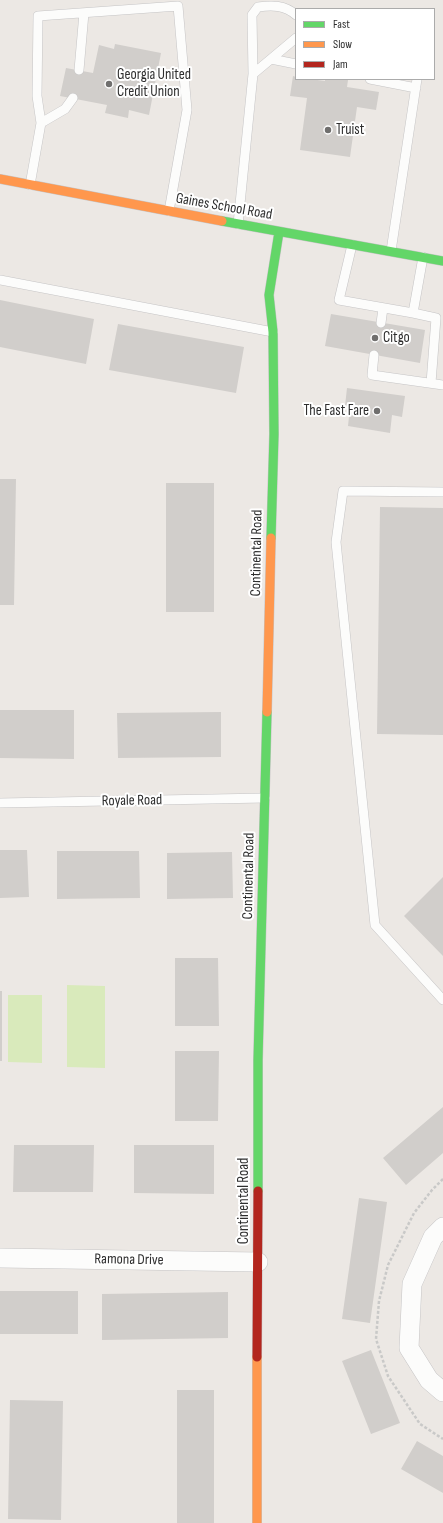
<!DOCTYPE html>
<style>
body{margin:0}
#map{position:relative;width:443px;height:1523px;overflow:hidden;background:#ece8e4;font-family:"Sofia Sans Condensed",sans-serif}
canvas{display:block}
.legend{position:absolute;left:295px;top:8px;width:140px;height:72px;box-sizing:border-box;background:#fff;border:1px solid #ababab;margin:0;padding:5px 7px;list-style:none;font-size:12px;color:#2e2e2e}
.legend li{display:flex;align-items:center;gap:8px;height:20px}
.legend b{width:20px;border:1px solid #ababab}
</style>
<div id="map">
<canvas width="443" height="1523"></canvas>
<ul class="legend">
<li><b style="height:5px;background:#63d668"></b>Fast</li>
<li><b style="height:5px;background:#ff974d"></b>Slow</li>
<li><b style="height:5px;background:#b3261e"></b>Jam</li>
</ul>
</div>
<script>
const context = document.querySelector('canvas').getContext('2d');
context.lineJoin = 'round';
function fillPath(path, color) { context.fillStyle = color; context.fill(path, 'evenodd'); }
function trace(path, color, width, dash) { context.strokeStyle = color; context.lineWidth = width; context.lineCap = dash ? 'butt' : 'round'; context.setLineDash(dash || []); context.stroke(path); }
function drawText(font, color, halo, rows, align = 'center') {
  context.font = font + ' "Sofia Sans Condensed",sans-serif'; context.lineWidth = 4; context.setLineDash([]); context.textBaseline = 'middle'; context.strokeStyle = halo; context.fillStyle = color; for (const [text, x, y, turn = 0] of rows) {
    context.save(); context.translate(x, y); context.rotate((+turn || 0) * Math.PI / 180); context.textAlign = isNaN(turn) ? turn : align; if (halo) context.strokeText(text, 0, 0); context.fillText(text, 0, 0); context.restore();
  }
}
fillPath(new Path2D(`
 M67,985l38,1v82l-38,-1z
 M8,995h34v68l-34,-1z`), '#d9eabb');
fillPath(new Path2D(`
 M115,44l46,9 -12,62 -20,-5 -1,8 -23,-5 2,-8 -47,-9 6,-28 27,5 6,-28 15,4z
 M293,76l3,1v2h14l15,2v-2l23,1 -1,7 32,5 -3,18 -19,-3 -7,50 -50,-7 7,-52 -17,-2z
 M0,300l94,19 -8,45 -86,-17z
 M331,314l94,16 -5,33 -95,-17z
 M118,324l126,23 -8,46 -127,-23z
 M347,388l58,8 -3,21 -10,-2 -2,18 -42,-7 2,-19 -5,-1z
 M0,479h16l-2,126h-14z
 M166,483h48v129h-48z
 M380,507l63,1v227l-66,-1z
 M0,710h74v49l-74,-1z
 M221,712v45l-103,1 -1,-45z
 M0,850h27l2,47 -29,1z
 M57,851h82l1,47 -83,1z
 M232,852l1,46 -66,1v-46z
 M443,877v79l-39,-40z
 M175,958h43l1,68h-44z
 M0,991h2v70h-2z
 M175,1051h44l-1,70h-43z
 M443,1107v46l-37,32 -23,-27z
 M14,1145h80l-1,47h-80z
 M134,1145h80v49l-80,-1z
 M359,1198l28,4 -17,121 -28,-4z
 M0,1291h78v43h-78z
 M228,1292v46l-126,2v-46z
 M371,1350l29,73 -29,11 -29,-73z
 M177,1390h37v133h-37z
 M10,1400l53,1 -2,119 -53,-1z
 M417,1441l26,15v37l-42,-24z`), '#d1cecb');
const lane = new Path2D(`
 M271,59l25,5
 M79,70l5,-57
 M253,74l-1,-59 6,-8c14,-2 27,-2 38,8
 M370,79l46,9
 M41,123l24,-14 8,-11
 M30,185l11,-62 -4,-27 1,-80 140,-10 9,104 -18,101
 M238,224l15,-150 43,-36
 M352,245l-13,55 74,13 10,-56
 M391,251l26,-172
 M0,280l273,52
 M413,313l23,5 -5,65
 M381,323l2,-15
 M374,355l-2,20 71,10
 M443,492l-100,-1 -7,51 39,383 68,75
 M0,803l265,-5`);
const street = new Path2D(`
 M443,1227l-10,10 -21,47 -3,64 20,32 14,12
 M0,1258l258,4`);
const fast = new Path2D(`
 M222,221l221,40
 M271,538l3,-104 -1,-102 -4,-37 10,-63
 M258,1191v-131l9,-348`);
const slow = new Path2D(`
 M0,179l222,42
 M267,712l4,-174
 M257,1523v-166`);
const jam = new Path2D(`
 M257,1357l1,-166`);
trace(lane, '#c5c4c5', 10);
trace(street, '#c5c4c5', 20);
trace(fast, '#c5c4c5', 10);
trace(slow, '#c5c4c5', 10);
trace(jam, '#c5c4c5', 10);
trace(new Path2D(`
 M443,1179l-11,11 -18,23 -26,52 -9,36 -3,38 12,37 32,48 23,15`), '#c9c9c8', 2.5, [3, 2]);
trace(lane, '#fcfcfb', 9);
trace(street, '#fcfcfb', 19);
trace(fast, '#63d668', 9);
trace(slow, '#ff974d', 9);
trace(jam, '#b3261e', 9);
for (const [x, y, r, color] of [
 [109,84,4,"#706f6e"],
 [328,130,4,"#706f6e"],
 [375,338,4,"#706f6e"],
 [377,411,4,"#706f6e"]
]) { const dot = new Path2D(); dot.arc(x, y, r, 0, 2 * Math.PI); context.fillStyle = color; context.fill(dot); trace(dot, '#fff', 1.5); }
drawText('15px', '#2e2e2e', '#fff', [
 ["Georgia United",117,75],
 ["Credit Union",117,92],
 ["Truist",336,130],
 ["Citgo",383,338],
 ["The Fast Fare",369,411,"right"]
], 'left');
drawText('15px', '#2e2e2e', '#fff', [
 ["Gaines School Road",224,207,10],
 ["Continental Road",257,553,-89],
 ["Royale Road",132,801,-1],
 ["Continental Road",249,876,-89],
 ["Continental Road",244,1201,-90],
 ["Ramona Drive",129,1260,1]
]);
</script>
